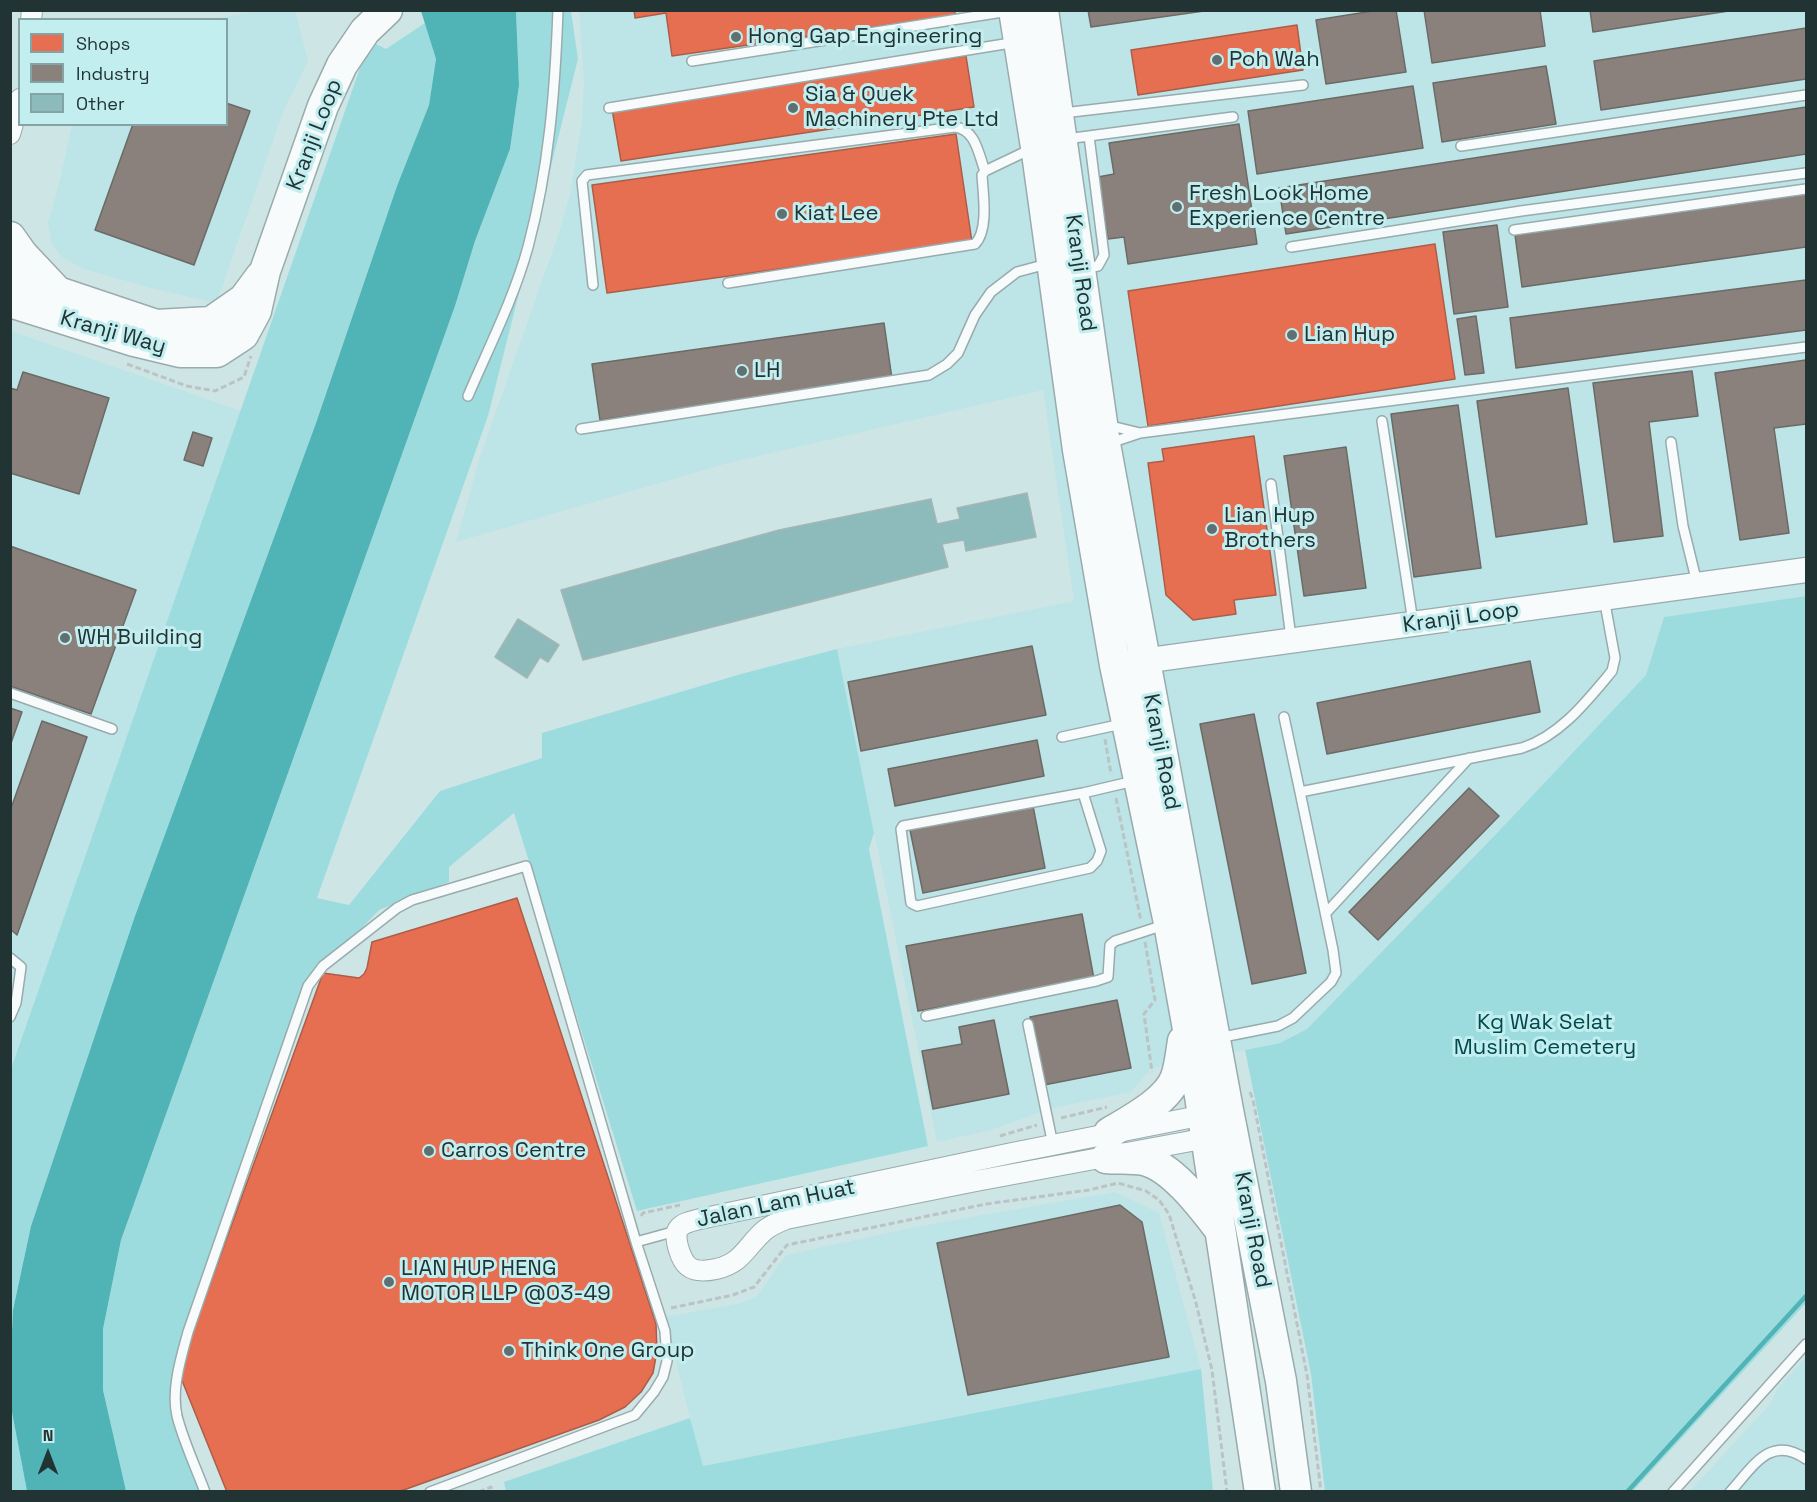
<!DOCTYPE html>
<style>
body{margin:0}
#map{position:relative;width:1817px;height:1502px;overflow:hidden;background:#cee5e6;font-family:"Space Grotesk",sans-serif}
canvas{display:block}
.frame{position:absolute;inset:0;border:12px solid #223334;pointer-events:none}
.legend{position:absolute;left:18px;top:18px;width:210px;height:108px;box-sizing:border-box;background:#c3eef0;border:2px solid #83a3a5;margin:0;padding:8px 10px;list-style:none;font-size:18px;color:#223334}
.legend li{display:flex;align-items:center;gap:12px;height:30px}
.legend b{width:30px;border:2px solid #83a3a5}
.north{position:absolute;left:18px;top:1424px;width:60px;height:60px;-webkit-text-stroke:4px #c3eef0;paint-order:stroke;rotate:0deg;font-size:16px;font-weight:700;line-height:24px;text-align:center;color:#223334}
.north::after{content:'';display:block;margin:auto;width:21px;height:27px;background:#223334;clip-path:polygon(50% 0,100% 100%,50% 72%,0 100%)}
</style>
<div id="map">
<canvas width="1817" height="1502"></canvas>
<div class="frame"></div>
<ul class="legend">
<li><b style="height:16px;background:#e76f51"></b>Shops</li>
<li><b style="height:16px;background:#8a817c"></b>Industry</li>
<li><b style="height:16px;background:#8dbabb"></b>Other</li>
</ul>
<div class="north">N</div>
</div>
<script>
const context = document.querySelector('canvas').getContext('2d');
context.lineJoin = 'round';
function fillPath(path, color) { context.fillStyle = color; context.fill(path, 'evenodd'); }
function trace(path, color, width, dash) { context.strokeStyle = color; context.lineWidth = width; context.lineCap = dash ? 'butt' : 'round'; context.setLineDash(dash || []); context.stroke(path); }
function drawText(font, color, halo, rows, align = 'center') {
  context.font = font + ' "Space Grotesk",sans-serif'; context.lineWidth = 6; context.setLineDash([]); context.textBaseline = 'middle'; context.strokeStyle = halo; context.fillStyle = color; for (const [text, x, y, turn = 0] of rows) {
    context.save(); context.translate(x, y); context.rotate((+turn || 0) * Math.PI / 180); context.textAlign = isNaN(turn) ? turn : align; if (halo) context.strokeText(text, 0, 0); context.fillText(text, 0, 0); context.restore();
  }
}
fillPath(new Path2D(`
 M257,11h38l13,50 -25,51 -66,189 -6,1 -60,-14 -67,-19 -22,-12 -10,-13 -4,-21 11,-39 13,-59 154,-1v-104l-13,-1z
 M579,11h1227v585l-142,21 -18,58 -148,157 -191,197 -27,14 -128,25 -21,24 -79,16 -61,22 -54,12 -100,-493 237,-48 -31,-211 -315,73 -272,79 24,-85 81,-230 10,-38 11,-69 2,-40z
 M11,331l230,80 -230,658z
 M1115,1192l44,21 42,156 -499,97 -37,-149 72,-13 19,-7 30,-42 134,-29z
 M1806,1357v134l-117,1 81,-88 7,-15z`), '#bde4e6');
fillPath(new Path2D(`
 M516,11h55l7,48 -90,357 -171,482 32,7 91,-114 102,-33v-25l199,-59 96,-25 37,184 -5,16 59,297 -291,65 -123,-398 -65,54v15l-70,28 -72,76 -127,375 -3,55 28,75h-79l-23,-101v-61l18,-89 334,-934 20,-65 35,-92 9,-64z
 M425,23l11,36 -7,46 -32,81 -81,237 -181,493 -104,310 -18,84 -2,64v-305l350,-1004 15,-21 10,5z
 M1806,596v707l-173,188h-308l-14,-117 -66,-324 35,-7 27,-14 191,-197 148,-157 18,-58z
 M1201,1369l12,122 -707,1 -2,-10 186,-64 13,48z
 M11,1407l16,84h-16z`), '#9ddcde');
fillPath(new Path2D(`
 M421,11h95l3,74 -9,64 -35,92 -20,65 -334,934 -18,89v61l23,101h-99l-16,-84 -1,-33 3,-64 18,-84 104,-310 181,-493 81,-237 32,-81 7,-46z`), '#50b3b6');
const shops = new Path2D(`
 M634,10h321v5l-283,41 -6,-43 -31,5z
 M1297,25l6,45 -165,25 -7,-45z
 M966,56l8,51 -353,54 -9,-52z
 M956,134l16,108 -365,51 -15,-108z
 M1435,244l20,135 -307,47 -20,-135z
 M1254,436l22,159 -42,5 2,14 -43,6 -27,-25 -18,-132 16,-2 -2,-12z
 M517,898l139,426 1,27 -4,22 -12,19 -16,15 -26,13 -201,72h-171l-46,-114 2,-19 140,-386 36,5 5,-4 3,-6 5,-26z`);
fillPath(shops, '#e76f51');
trace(shops, '#ac5d48', 1.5);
const industry = new Path2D(`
 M1088,10h123l-120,17z
 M1379,10h17l10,62 -80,12 -10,-64z
 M1424,10h116l5,36 -113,17z
 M1590,10h145l-142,22z
 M1806,28v51l-205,31 -7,-49z
 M1546,66l10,58 -114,18 -9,-59z
 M1413,86l10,62 -166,26 -9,-63z
 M226,103l24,8 -56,154 -99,-35 38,-106h93z
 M1806,107v47l-520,80 -7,-46z
 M1239,124l18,120 -129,20 -4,-27 -16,2 -10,-62 16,-3 -5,-31z
 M1806,194v53l-284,40 -7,-52z
 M1497,225l11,82 -54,7 -11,-82z
 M1806,280v50l-290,38 -6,-50z
 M1476,316l8,57 -19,2 -8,-56z
 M884,323l8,56 -292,41 -8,-56z
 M1806,360v64l-32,4 15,105 -49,7 -25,-167z
 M1692,371l6,45 -49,6 14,114 -49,6 -21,-159z
 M23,372l86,26 -30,96 -69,-21v-85l7,2z
 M1568,388l19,136 -91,13 -19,-136z
 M1458,405l23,163 -67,9 -23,-163z
 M193,432l19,6 -9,28 -19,-6z
 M1346,447l20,141 -62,8 -20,-140z
 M10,546l126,44 -45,124 -81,-28z
 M1032,646l14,69 -185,36 -13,-69z
 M1530,661l10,51 -213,42 -10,-51z
 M10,708l12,4 -12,34z
 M1254,714l52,259 -54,11 -52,-260z
 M42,721l45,16 -70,198 -7,-6v-118z
 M1037,740l7,36 -149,30 -7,-37z
 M1469,788l30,28 -121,124 -29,-28z
 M1033,806l12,62 -122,25 -13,-63z
 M1082,914l12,65 -176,32 -12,-65z
 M1117,1000l14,68 -87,17 -14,-68z
 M994,1020l15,74 -76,15 -11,-58 40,-7 -3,-17z
 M1120,1205l22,17 27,135 -201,38 -31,-152z`);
fillPath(industry, '#8a817c');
trace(industry, '#6b6a66', 1.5);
trace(new Path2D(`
 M1627,1492l179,-196`), '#50b3b6', 4.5);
const building = new Path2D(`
 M1027,493l9,44 -70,14 -2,-11 -22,4 6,23 -365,93 -22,-70 218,-60 152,-31 6,25 23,-5 -3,-11z
 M518,619l41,26 -11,17 -8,-5 -13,21 -32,-21z`);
fillPath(building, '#8dbabb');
trace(building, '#a4b6b6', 1.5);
const service = new Path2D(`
 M692,61l317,-50
 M609,108l408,-66
 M1063,113l240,-28
 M1066,139l167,-22
 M1461,146l345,-51
 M1514,230l292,-41
 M1291,247l230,-36 285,-38
 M1083,269l15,-3 6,-11 -15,-119
 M728,283l247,-39c14,-14 8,-51 7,-69l3,-4 46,-22
 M593,285l-11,-104 5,-6 368,-48c21,3 23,26 30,44
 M468,396c21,-49 46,-98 60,-149 21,-79 27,-155 30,-237
 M1382,421l31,201
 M1107,425l33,8
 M581,429l348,-54 18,-11 11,-11 17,-38 16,-23 26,-20 30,-8
 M1671,442l12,84 14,57
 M1110,443l30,-10 666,-86
 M1271,484l20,154
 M10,693l102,36
 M1284,717l16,75
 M1062,737l60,-13
 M1083,793l-180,33 -2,3 10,74 6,3 173,-38 7,-7 4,-10 -18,-58 51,-12
 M1326,913l143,-155
 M10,958l11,9 -5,36 -6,14
 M926,1016l170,-35 12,-4 2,-32 5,-4 52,-17
 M1028,1024l25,121
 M1218,1038l60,-12 15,-8 38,-36 5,-9 -3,-23 -33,-158 222,-44c38,-12 65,-47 90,-77l3,-13 -11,-60
 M636,1242l40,-11
 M205,1492c-9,-24 -22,-52 -28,-76 -6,-27 4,-58 11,-84l120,-346 15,-20 74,-58 15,-8 114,-34 110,376 29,89 2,30 -4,16 -9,15 -19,23 -205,77
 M1673,1492l133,-148
 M1730,1492c23,-25 40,-58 76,-33`);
const minor = new Path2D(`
 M31,20l1,-10
 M10,134l10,-35
 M1214,1113l-202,40 -312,66c-7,2 -16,3 -21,9 -7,7 2,33 9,38 7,6 19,5 28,3 27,-6 30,-23 49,-39 6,-5 14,-8 21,-11l190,-38 242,-45`);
const tertiary = new Path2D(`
 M1128,663l678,-93`);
const primary = new Path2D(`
 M1014,10l23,143 41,297 37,215 54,258 31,173 60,396
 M1043,10l62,434 123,666 53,271 15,111
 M10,237l12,17 33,35
 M10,276l146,49 55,-3 33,-23 17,-23
 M10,302l124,39 46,11h37l26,-17 13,-24 9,-40 58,-165 19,-41 23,-34 22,-21
 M1109,1133c20,-12 59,-32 67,-56 4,-11 5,-25 7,-36
 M1106,1158c12,1 26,0 38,2 28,6 59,48 76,70`);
trace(service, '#99abac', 12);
trace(minor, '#99abac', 22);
trace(tertiary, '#99abac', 27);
trace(primary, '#99abac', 33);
trace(new Path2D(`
 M127,364l60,22 28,5 29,-14 7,-21
 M1105,739l6,35
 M1116,798l25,123
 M1145,942l10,58 -11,14 8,58
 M1250,1092l3,8 54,275 14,117
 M1061,1118l46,-11
 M1000,1136l37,-11
 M641,1216l2,-3 37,-8
 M671,1308l62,-13 21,-8 33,-42 199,-41 103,-14 29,-7 28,8 13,9 10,14 27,89 16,67 15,122
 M479,1492l12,-5 1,5`), '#bbc3c4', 3, [6, 3]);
trace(service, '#f8fbfb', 9);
trace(minor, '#f8fbfb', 20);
trace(tertiary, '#f8fbfb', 24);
trace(primary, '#f8fbfb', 30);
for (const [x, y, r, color] of [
 [736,37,6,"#5e7172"],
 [1217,60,6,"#5e7172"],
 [793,108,6,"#5e7172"],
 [1177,207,6,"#5e7172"],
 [782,214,6,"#5e7172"],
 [1292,335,6,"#5e7172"],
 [742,371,6,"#5e7172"],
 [1212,529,6,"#5e7172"],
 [65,638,6,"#5e7172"],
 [429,1151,6,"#5e7172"],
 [389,1282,6,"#5e7172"],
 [509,1351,6,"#5e7172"]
]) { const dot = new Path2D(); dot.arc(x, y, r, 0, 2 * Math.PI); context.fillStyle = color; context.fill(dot); trace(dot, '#c3eef0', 2); }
drawText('22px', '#223334', '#c3eef0', [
 ["Hong Gap Engineering",748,37],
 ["Poh Wah",1229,60],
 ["Sia & Quek",805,95],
 ["Machinery Pte Ltd",805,120],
 ["Fresh Look Home",1189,194],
 ["Experience Centre",1189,219],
 ["Kiat Lee",794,214],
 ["Lian Hup",1304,335],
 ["LH",754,371],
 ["Lian Hup",1224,516],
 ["Brothers",1224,541],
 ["WH Building",77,638],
 ["Carros Centre",441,1151],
 ["LIAN HUP HENG",401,1269],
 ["MOTOR LLP @03-49",401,1294],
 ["Think One Group",521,1351]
], 'left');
drawText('22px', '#223334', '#c3eef0', [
 ["Kranji Loop",315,135,-69],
 ["Kranji Road",1080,273,82],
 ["Kranji Way",113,333,16],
 ["Kranji Loop",1461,618,-8],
 ["Kranji Road",1161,752,79],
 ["Jalan Lam Huat",776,1204,-12],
 ["Kranji Road",1252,1230,79]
]);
drawText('22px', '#004a4d', '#c3eef0', [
 ["Kg Wak Selat",1545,1023],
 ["Muslim Cemetery",1545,1048]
]);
</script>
